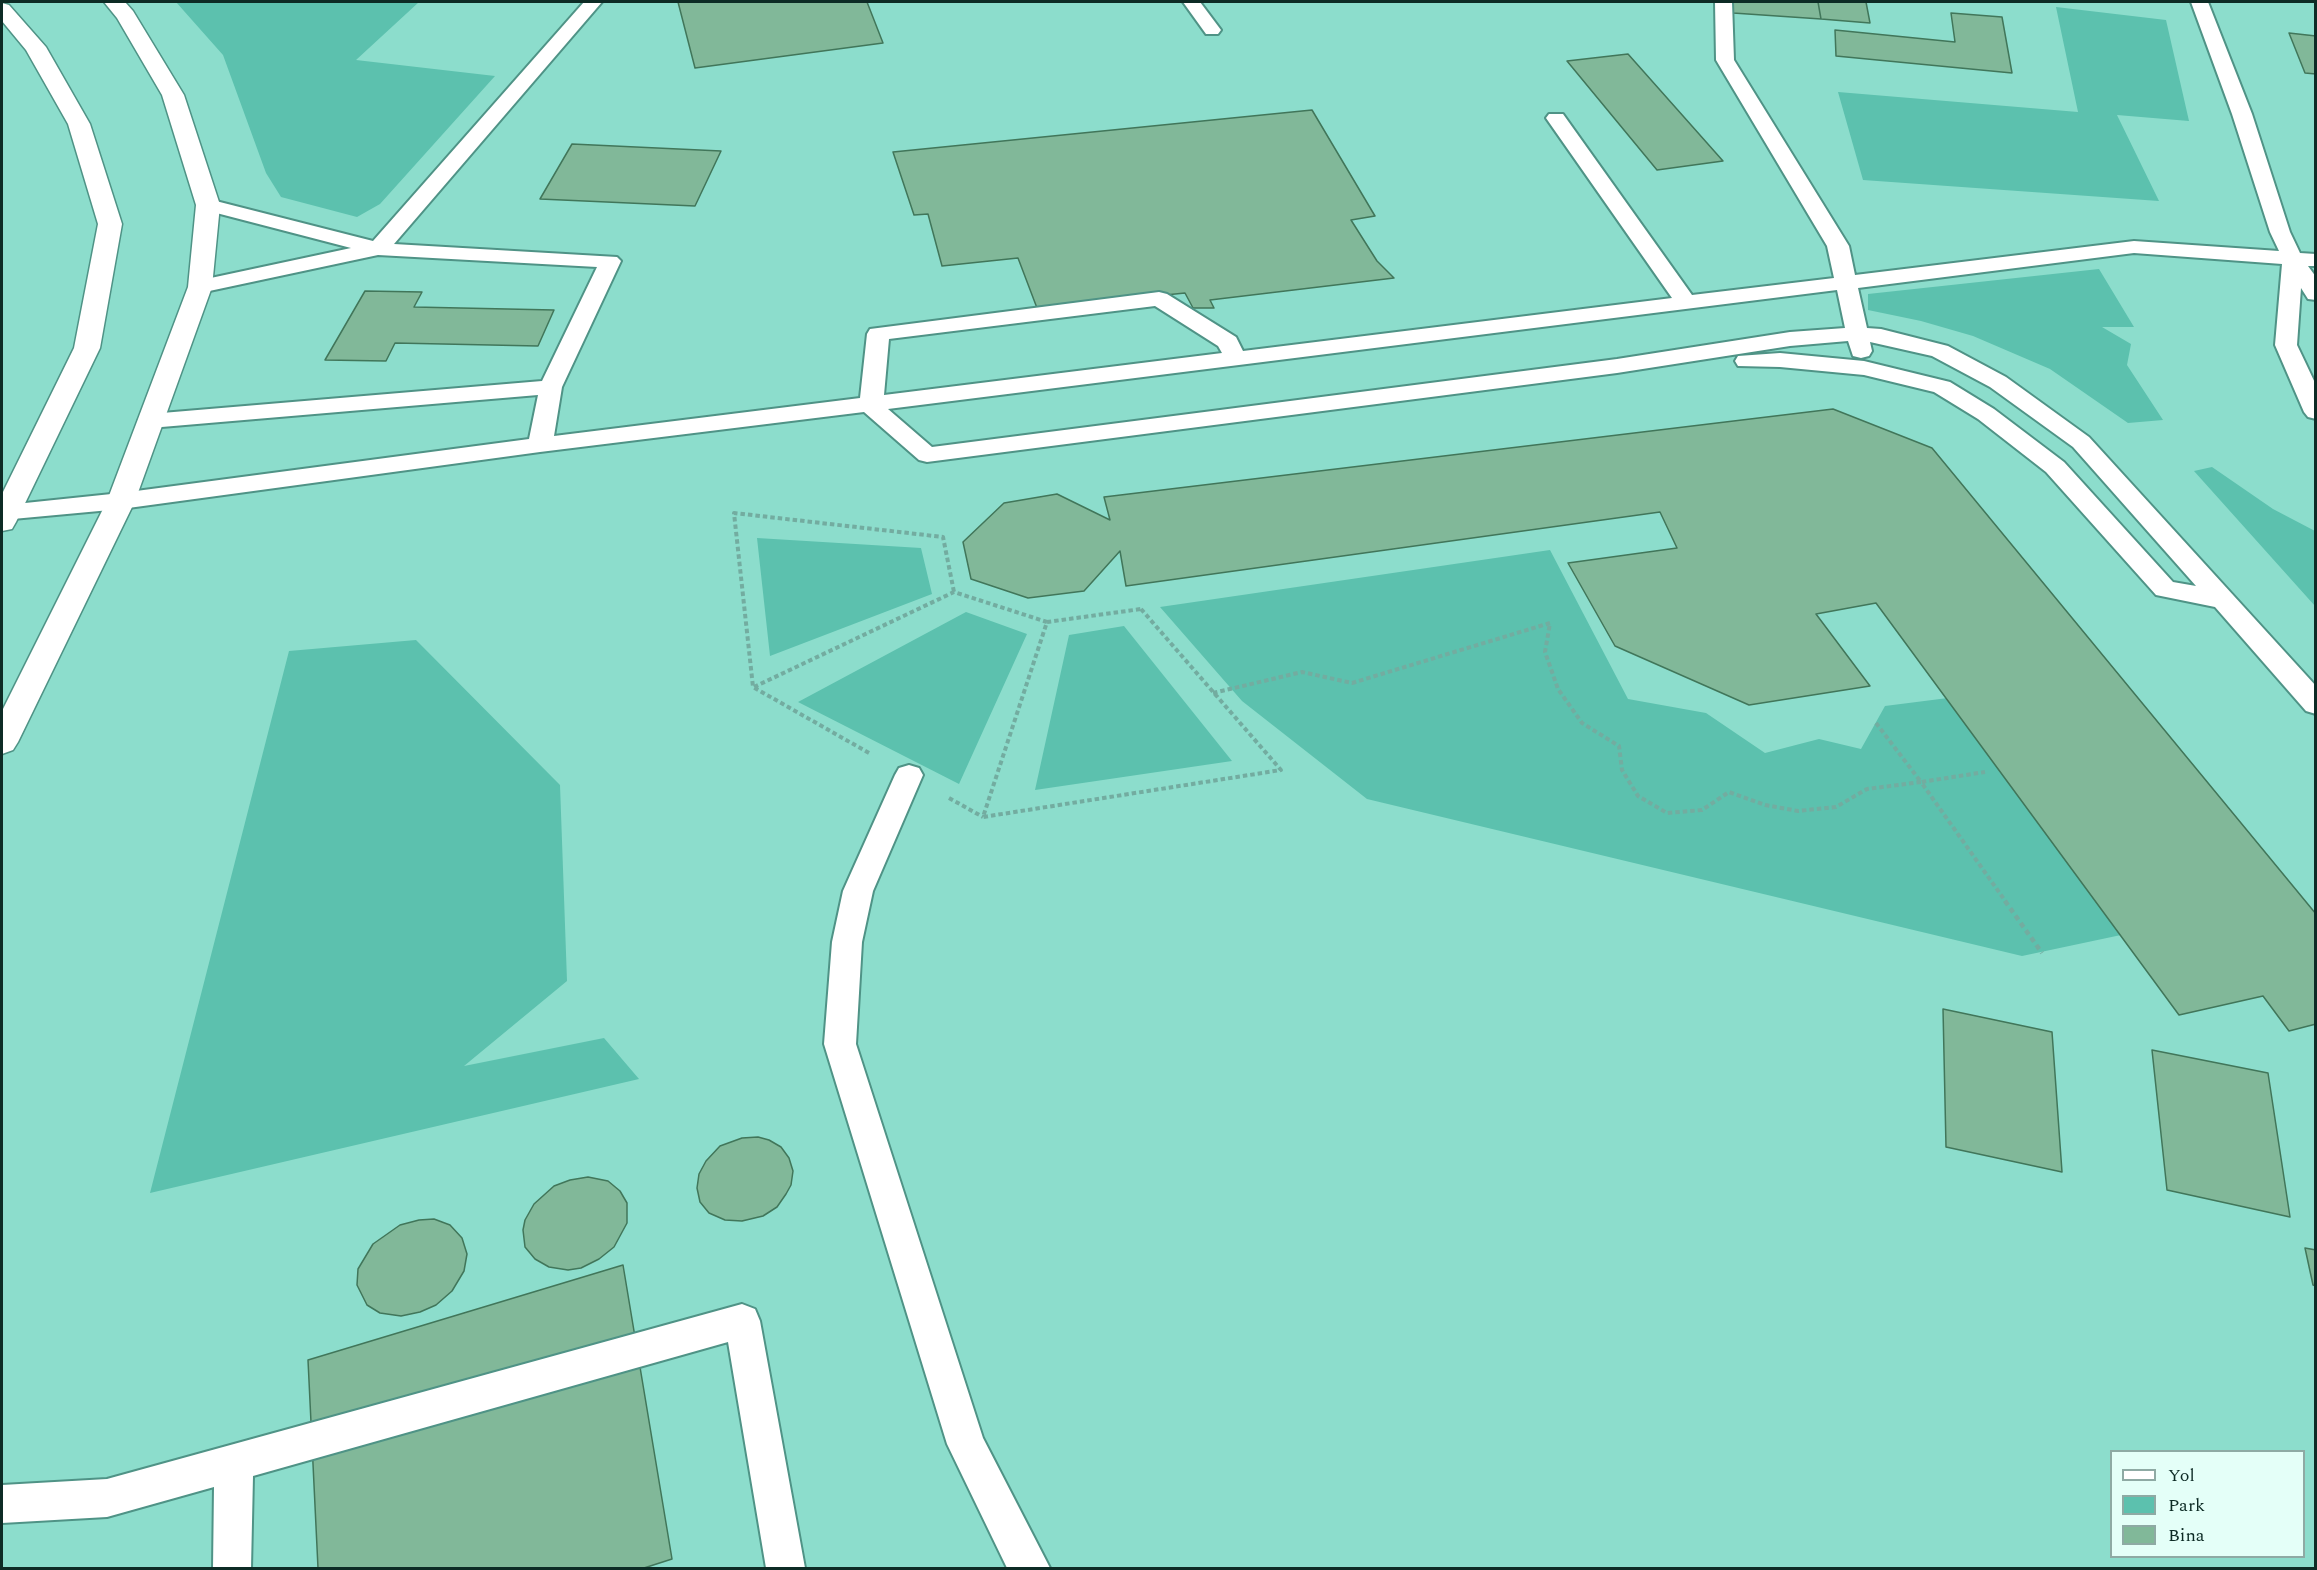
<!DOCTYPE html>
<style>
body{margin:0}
#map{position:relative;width:2317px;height:1570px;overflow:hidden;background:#a1e7d8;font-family:Spectral,serif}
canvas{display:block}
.frame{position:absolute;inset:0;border:3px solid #0d2b25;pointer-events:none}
.legend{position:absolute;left:2110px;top:1450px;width:195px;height:108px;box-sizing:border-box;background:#e4fff8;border:2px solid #8eaaa4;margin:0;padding:8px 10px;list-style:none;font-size:18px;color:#0d2b25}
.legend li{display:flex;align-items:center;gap:12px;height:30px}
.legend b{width:30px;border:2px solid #8eaaa4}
</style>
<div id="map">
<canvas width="2317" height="1570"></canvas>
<div class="frame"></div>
<ul class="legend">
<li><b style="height:8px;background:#fff"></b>Yol</li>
<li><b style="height:16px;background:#5cc1ae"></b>Park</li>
<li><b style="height:16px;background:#81b899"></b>Bina</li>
</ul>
</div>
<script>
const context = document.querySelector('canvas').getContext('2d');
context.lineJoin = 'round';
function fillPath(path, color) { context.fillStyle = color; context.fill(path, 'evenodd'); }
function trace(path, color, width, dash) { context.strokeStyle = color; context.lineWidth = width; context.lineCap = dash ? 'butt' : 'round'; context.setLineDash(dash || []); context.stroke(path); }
fillPath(new Path2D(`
 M2,2h2313v1566h-2313zM2112,1452h192v104h-192z`), '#8cddcc');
fillPath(new Path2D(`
 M176,2h243l-63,58 139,16 -115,128 -23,13 -76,-20 -15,-24 -43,-118z
 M2056,7l110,13 23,101 -72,-6 42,86 -296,-21 -25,-88 240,20z
 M2099,269l35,58h-32l29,17 -4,21 36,55 -35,3 -78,-54 -77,-33 -52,-15 -53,-11v-16z
 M2212,467l61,42 42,22v75l-121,-135z
 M757,538l164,10 11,46 -162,62z
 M1550,550l78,149 78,14 59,40 54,-14 42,10 24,-43 63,-8 173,237 -99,21 -655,-157 -125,-98 -82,-94z
 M966,612l61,22 -68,150 -161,-82z
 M1124,626l108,135 -197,29 34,-155z
 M416,640l144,145 7,196 -103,85 140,-28 35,41 -489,114 139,-542z`), '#5cc1ae');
const building = new Path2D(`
 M678,2h189l16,41 -188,25z
 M1733,2h85l3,17 -88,-6z
 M1818,2h48l4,21 -49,-4z
 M1951,13l51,4 10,56 -176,-17 -1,-26 120,12z
 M2289,33l27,3v38l-11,-1z
 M1628,54l95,107 -66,9 -90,-109z
 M1312,110l63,106 -24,4 26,41 17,17 -184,22 4,8h-21l-8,-15 -148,15 -19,-50 -76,8 -14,-52 -14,1 -21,-63z
 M572,144l149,7 -26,55 -155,-7z
 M365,291l57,1 -8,15 140,3 -16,36 -143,-3 -9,18 -61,-1z
 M1833,409l99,39 384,466v110l-27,7 -26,-35 -84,19 -303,-412 -60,11 54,72 -121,19 -134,-59 -47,-83 109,-15 -17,-36 -534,74 -6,-35 -36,40 -56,7 -57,-19 -8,-37 41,-39 53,-9 53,26 -6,-23z
 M1943,1009l109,23 10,140 -116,-25z
 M2152,1050l116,23 22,144 -123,-27z
 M758,1137l11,3 12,7 8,11 4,13 -2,14 -5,9 -9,13 -14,9 -21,5 -17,-1 -16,-7 -9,-11 -3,-14 2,-14 7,-13 14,-15 22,-8z
 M588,1177l20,4 12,10 7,12v20l-13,24 -15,12 -18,9 -13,2 -19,-3 -14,-8 -10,-12 -2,-17 2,-10 9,-16 20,-18 16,-6z
 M434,1219l16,6 12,13 5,16 -3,17 -12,20 -16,14 -16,7 -19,4 -21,-3 -13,-8 -10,-20 1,-16 15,-25 27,-19 19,-5z
 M2305,1248l11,2v36l-3,-1z
 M623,1265l49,294 -28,9h-326l-10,-208z`);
fillPath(building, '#81b899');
trace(building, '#41765a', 1.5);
const lane = new Path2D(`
 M584,2h18l-208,242 223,13 4,4 -59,126 -8,49 306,-38 7,-64 3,-5 289,-37 8,2 69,43 7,14 429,-53 -126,-180 3,-4h14l129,181 142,-17 -7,-32 -111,-186 -1,-58h17l2,58 115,186 6,29 279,-34 145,10 -9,-19 -38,-118 -41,-112h17l44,112 38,118 10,21 16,1v12h-8l8,11v23l-8,-1 -7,-11 -4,57 19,40v34l-8,-2 -4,-5 -29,-67 7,-81 -148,-11 -276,35 9,40 14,1 67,17 58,31 83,60 227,249v28l-10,-3 -91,-104 -59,-12 -110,-123 -68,-53 -44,-27 -70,-17 -84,-8 -42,-1 -3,-5 3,-5 42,-3 84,8 86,21 44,27 70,53 109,120 23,4 -123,-139 -83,-60 -58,-31 -62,-14 2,9 -3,5 -8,2 -8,-2 -5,-15 -58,5 -173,27 -690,89 -8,-2 -55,-48 -324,40 -419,57 -119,11v-14l4,-1 115,-12 408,-54 9,-44 -388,33 -8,-2 -4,-5 4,-5 8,-2 392,-33 55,-114 -219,-12 -178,38 -8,-1 -3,-5 3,-5 159,-34 -150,-39 -3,-4 3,-4 7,-2 165,42zM1837,290l8,38 -55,4 -173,27 -685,88 -44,-38zM1155,306l63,40 4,7 -338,42 5,-56z
 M1183,2h17l21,28 -3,4h-12z
 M909,765l10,3 4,7 -50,116 -11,51 -6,102 127,394 67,130h-43l-60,-124 -123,-400 8,-102 11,-51 52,-116 4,-7z
 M742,1304l13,5 5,12 45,247h-39l-38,-226 -475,134 -2,92h-38l1,-81 -107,30 -105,6v-38l105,-6z`);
const secondary = new Path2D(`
 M104,2h21l8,9 51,84 36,110 -8,82 -77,214 -117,241 -5,8 -11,4v-43l105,-210 81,-214 8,-82 -34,-110 -45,-77z
 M2,3l7,2 37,42 44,77 32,100 -22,124 -84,174 -4,7 -10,2v-37l72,-146 24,-124 -30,-100 -42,-74 -24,-29z`);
trace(lane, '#4f9386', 4);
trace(secondary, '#4f9386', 3);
trace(new Path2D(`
 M1141,609l140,161 -298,47 64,-195z
 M754,687l200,-95 93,30
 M1213,693l89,-21 50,11 198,-60 -5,29 13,37 24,34 37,23 3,24 16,26 29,17 35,-3 27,-18 36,13 33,6 38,-4 31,-18 54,-7 85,120
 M1876,723l45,59 64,-10
 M869,753l-116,-66 -19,-174 209,24 11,55
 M949,798l34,19`), '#73aca0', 4, [4.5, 3]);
trace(new Path2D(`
 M2005,901l37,52`), '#73aca0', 4.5, [5, 4]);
fillPath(lane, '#fff');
fillPath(secondary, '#fff');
</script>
